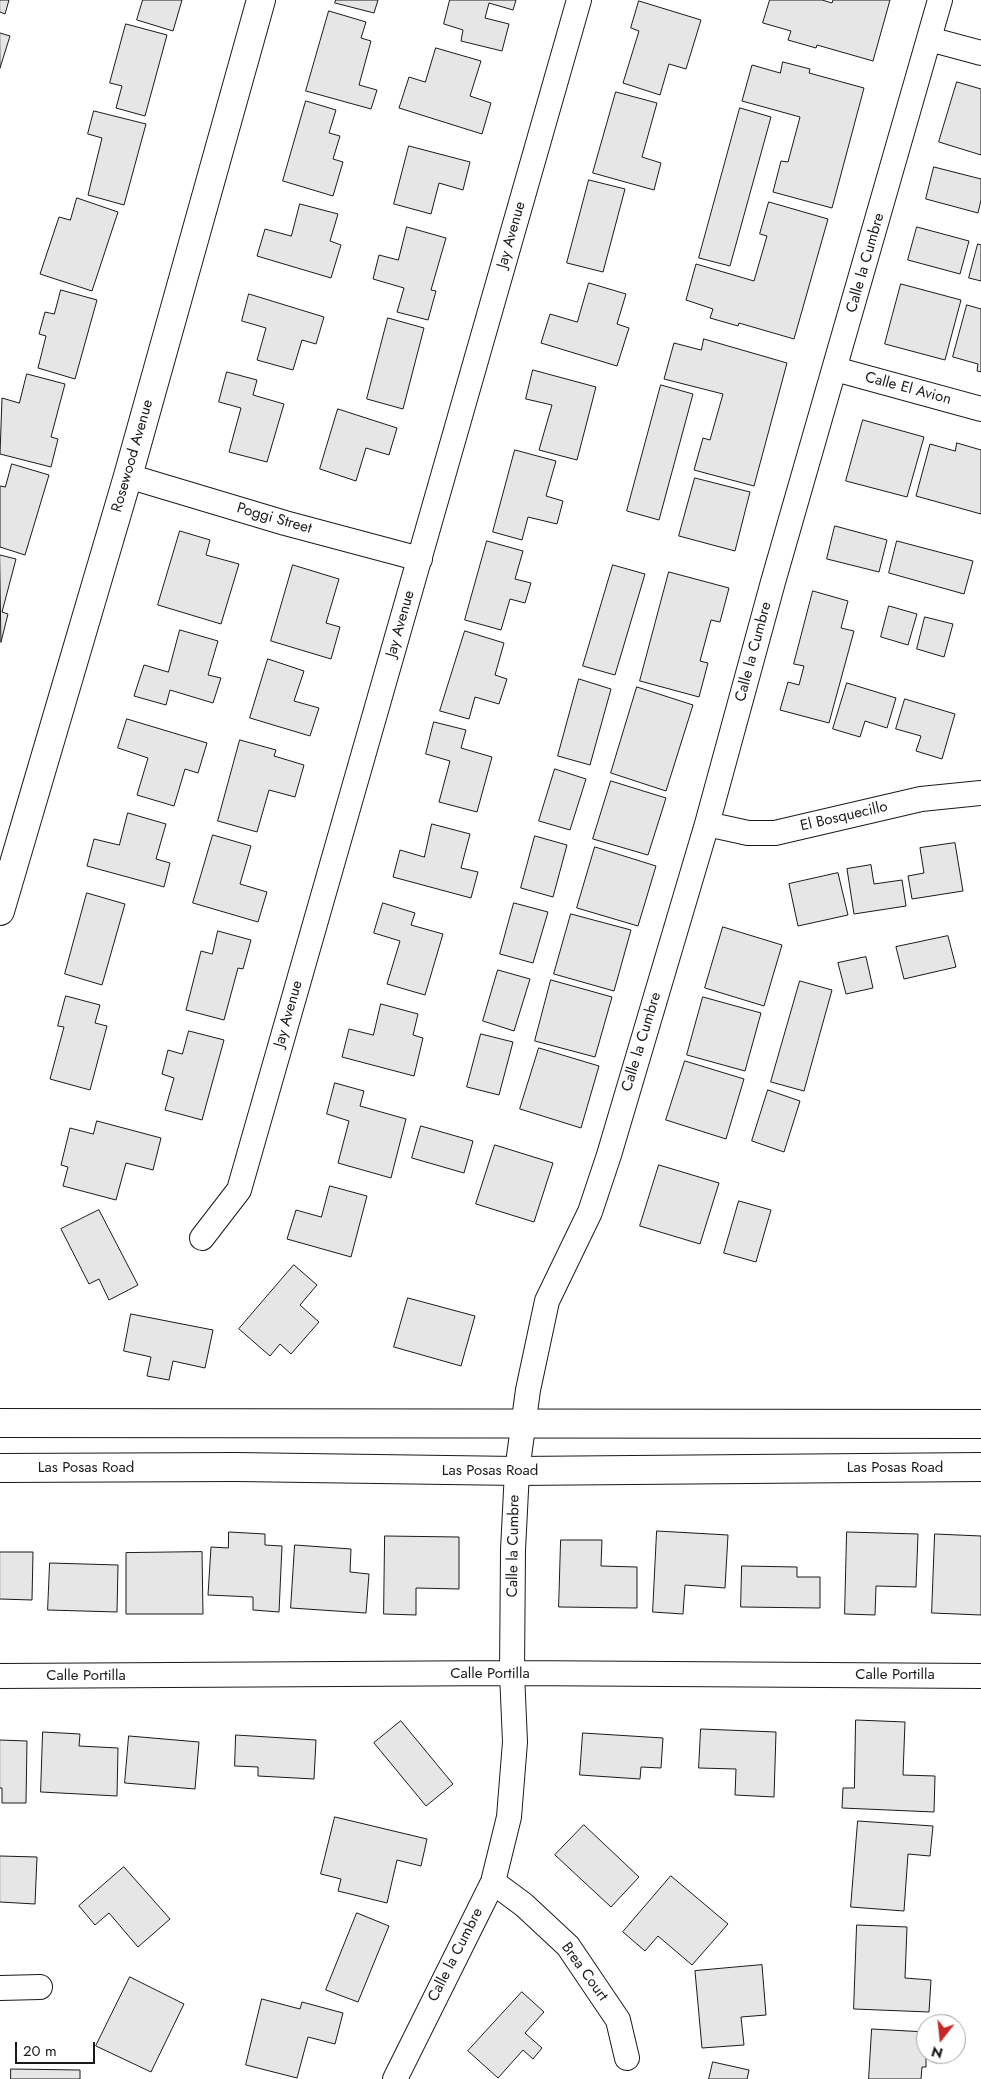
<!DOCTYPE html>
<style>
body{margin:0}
#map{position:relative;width:981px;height:2079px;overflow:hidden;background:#fff;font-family:Jost,sans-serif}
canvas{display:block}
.north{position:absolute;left:916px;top:2014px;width:50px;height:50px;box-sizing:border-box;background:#fff;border:1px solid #a3a3a3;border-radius:50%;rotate:196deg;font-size:14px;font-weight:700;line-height:20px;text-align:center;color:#1a1a1a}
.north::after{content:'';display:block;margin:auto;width:18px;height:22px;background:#c62828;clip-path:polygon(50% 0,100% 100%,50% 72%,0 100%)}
.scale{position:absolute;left:15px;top:2042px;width:80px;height:22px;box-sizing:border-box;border:2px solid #1a1a1a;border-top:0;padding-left:6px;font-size:15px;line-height:18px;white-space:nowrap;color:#1a1a1a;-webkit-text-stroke:4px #fff;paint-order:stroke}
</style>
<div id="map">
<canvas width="981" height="2079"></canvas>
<div class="north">N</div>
<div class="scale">20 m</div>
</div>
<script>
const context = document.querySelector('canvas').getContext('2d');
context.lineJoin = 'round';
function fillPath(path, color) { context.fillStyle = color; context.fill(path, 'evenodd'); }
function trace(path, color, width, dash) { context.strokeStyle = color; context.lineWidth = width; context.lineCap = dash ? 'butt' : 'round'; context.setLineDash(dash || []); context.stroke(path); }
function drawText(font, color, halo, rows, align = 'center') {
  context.font = font + ' Jost,sans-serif'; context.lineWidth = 4; context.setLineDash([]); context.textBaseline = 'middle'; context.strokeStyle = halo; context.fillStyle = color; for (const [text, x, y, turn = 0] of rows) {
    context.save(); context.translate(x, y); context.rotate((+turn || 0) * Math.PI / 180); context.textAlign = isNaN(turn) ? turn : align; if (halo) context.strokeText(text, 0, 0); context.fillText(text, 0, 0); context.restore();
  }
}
const building = new Path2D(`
 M0,0h9l-4,14 -5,-2z
 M143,0h39l-9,31 -36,-11z
 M336,0h42l-4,13 -39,-10z
 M450,0h66l-3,10 -24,-7 -4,15 24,6 -7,27 -41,-10 2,-11 -19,-6z
 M770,0h52l10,3 1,-3h57l-17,61 -56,-16 -1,3 -28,-8 3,-9 -28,-8z
 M639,1l62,19 -15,49 -17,-5 -9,31 -37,-12 16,-52 -8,-3z
 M329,11l37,11 -5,16 10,3 -12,44 18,5 -6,19 -65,-18z
 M126,24l41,11 -22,81 -29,-8 6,-22 -12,-3z
 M0,33l10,3 -10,32z
 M436,48l45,13 -11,35 21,7 -9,31 -83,-26 10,-31 16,5z
 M783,62l27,7 -1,4 55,15 -32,120 -59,-16 8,-31 7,1 12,-45 -58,-16 10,-36 28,8z
 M957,82l24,7v66l-42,-13z
 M616,92l41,11 -15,54 19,6 -7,27 -61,-17z
 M306,101l30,9 -7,23 11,3 -7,23 10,3 -10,34 -50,-15z
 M740,108l31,9 -41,149 -31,-8z
 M94,111l52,13 -22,81 -36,-10 14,-57 -14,-4z
 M409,146l61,16 -7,28 -24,-7 -8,31 -37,-10z
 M934,167l47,12v21l-3,13 -52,-14z
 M589,180l36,9 -22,83 -36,-9z
 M77,198l41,14 -26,79 -52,-17 19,-57 11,3z
 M769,202l59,17 -34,120 -55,-16 -1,3 -28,-8 3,-9 -27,-9 10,-36 58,17 13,-45 -7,-2z
 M300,204l38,10 -8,27 11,4 -10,33 -74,-22 8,-27 26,7z
 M407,227l39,11 -15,52 5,1 -8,29 -31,-8 7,-24 -31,-9 6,-24 19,5z
 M917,227l52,14 -9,33 -52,-14z
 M978,244l3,1v36l-12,-3z
 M589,283l37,11 -9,30 12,4 -12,38 -76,-23 9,-29 27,8z
 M901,284l60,16 -16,60 -60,-16z
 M61,290l36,10 -22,79 -37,-11 8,-32 -7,-2 6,-22 9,2z
 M249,294l75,23 -8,27 -14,-4 -9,30 -36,-10 9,-32 -24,-7z
 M967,305l14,4v63l-4,-1 1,-7 -25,-7z
 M388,318l36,10 -21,81 -36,-10z
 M704,339l83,24 -33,123 -60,-16 9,-32 7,2 13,-46 -59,-15 10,-36 27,7z
 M533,370l63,17 -19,73 -38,-10 13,-45 -26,-6z
 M227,372l30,8 -4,15 31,9 -17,58 -38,-10 12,-44 -22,-6z
 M27,374l38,10 -14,53 7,2 -7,28 -51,-13 2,-56 17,5z
 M661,385l32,9 -34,126 -32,-9z
 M338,409l59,19 -8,27 -23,-7 -10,33 -36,-12z
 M863,420l61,17 -17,60 -61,-16z
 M957,443l24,7v64l-65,-18 14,-52 25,7z
 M515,450l41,11 -10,35 17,5 -6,23 -29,-7 -6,23 -29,-8z
 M12,464l37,11 -24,80 -25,-8v-61l5,1z
 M695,478l55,14 -15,59 -56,-15z
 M835,526l52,14 -8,32 -52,-13z
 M180,531l30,9 -4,15 33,9 -18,60 -63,-19z
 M487,541l36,10 -8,28 16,4 -6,20 -15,-4 -9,31 -36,-10z
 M897,541l76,20 -9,33 -75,-21z
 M0,555l16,4 -14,53 6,2 -7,28z
 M293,565l46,14 -13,44 14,4 -9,32 -60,-18z
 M613,565l32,9 -30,101 -32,-9z
 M669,572l60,16 -9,34 -9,-2 -11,41 8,2 -9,34 -59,-16z
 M813,591l35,10 -7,27 13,3 -25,92 -49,-13 8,-28 11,3 5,-19 -10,-2z
 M889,606l28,8 -9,31 -27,-8z
 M925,617l28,7 -9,33 -27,-8z
 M180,630l38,11 -10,34 13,3 -8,25 -43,-13 -4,15 -32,-9 10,-31 24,7z
 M465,631l39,12 -9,32 12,4 -8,25 -24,-7 -6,22 -29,-8z
 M268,659l36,12 -10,30 25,7 -9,28 -60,-18z
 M579,679l32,10 -21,76 -32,-9z
 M847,683l49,15 -9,30 -22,-7 -5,16 -27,-8z
 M637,687l56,18 -27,86 -55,-18z
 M905,699l50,15 -13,45 -26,-8 5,-15 -25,-7z
 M127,719l80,24 -9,30 -13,-4 -11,37 -37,-11 11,-37 -30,-10z
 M434,722l32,8 -5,18 31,9 -15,55 -38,-10 11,-41 -24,-7z
 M240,740l36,10 -2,6 30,9 -9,32 -26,-7 -12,42 -39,-11z
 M555,769l31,10 -16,51 -31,-9z
 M611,781l55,17 -18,57 -55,-16z
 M128,813l38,11 -10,35 14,4 -6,24 -77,-21 7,-27 25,6z
 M432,824l38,10 -9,34 17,4 -7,26 -78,-21 7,-27 24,7z
 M213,835l38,11 -11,38 27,8 -9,30 -65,-19z
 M535,836l32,9 -14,52 -32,-9z
 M955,843l8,48 -51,8 -4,-23 16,-3 -4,-25z
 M595,847l61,19 -18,60 -61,-18z
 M871,865l3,19 28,-4 4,26 -52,8 -7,-45z
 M838,873l10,42 -50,11 -9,-42z
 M87,893l38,11 -23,81 -37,-11z
 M383,903l32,10 -4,12 32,9 -18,61 -38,-11 13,-43 -26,-8z
 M514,903l34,9 -15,51 -33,-9z
 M571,914l60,16 -17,61 -60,-17z
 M723,927l59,18 -18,61 -59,-18z
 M218,931l33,9 -8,29 -5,-1 -14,52 -38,-10 15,-59 11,3z
 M948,936l8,31 -52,12 -8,-32z
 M866,957l7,31 -27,6 -8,-31z
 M498,970l32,9 -16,52 -31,-10z
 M551,980l61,17 -17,60 -60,-16z
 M800,981l32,9 -28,101 -33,-9z
 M66,996l34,9 -5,18 12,3 -17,64 -40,-11 14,-52 -6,-1z
 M703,997l58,16 -16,58 -58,-16z
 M381,1004l37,10 -5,21 10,3 -9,38 -72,-19 7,-28 24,6z
 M189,1031l35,9 -22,80 -37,-10 9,-32 -12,-4 6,-24 14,4z
 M481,1034l32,8 -14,53 -32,-8z
 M539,1048l60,18 -18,62 -61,-19z
 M685,1061l59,18 -18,60 -60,-19z
 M335,1083l29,8 -4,15 46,13 -15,59 -53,-15 11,-42 -22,-7z
 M768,1090l32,11 -16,51 -32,-11z
 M97,1121l64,17 -8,32 -27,-7 -10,37 -53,-14 5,-19 -7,-2 9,-37 23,6z
 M421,1126l52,15 -9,32 -52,-15z
 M495,1145l58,18 -19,59 -58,-18z
 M659,1165l60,18 -19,61 -60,-18z
 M330,1186l37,10 -16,61 -64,-18 9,-29 25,7z
 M739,1201l32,9 -15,52 -32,-9z
 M99,1210l39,75 -29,15 -10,-21 -10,5 -28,-55z
 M294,1265l23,20 -17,20 19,17 -28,32 -11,-10 -10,12 -31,-27z
 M408,1298l67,18 -14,50 -67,-19z
 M131,1314l82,16 -8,38 -32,-7 -4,19 -22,-4 4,-19 -27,-6z
 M657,1531l71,4 -3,53 -40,-3 -2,29 -30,-2z
 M229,1532l36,2v11l17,1 -3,66 -26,-2v-13l-45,-2 3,-48 17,1z
 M847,1532l71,2 -2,53 -40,-1 -1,29 -30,-1z
 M935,1534l46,2v79l-49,-2z
 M385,1536l74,1v52l-43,-1v27l-32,-1z
 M561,1540h41l-1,26 36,1v41l-78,-1z
 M295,1545l56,4 -1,23 19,2 -3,39 -75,-5z
 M0,1552h33l-1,48 -32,-1z
 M202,1552l1,62h-77v-61z
 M50,1563l68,2 -1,47 -69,-2z
 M742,1566l55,1v10h23v31l-79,-1z
 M856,1720l49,2 -2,53 32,1 -1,36 -92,-4 1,-20h11z
 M401,1721l52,63 -27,22 -52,-63z
 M701,1729l75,3 -2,65 -39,-2 1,-26 -37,-1z
 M43,1732l37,2 -1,12 39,2 -1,48 -76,-4z
 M583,1733l80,5 -2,30 -20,-1 -1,12 -60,-4z
 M236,1735l80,5 -2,39 -56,-3v-9l-23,-1z
 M129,1736l70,6 -4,47 -70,-6z
 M0,1740l27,1 -1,62h-24v-15h-2z
 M335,1817l92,22 -6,27 -24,-6 -10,43 -49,-12 3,-12 -20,-5z
 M858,1821l75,5 -3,30 -22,-2 -4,57 -53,-4z
 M584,1825l55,52 -28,30 -56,-52z
 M0,1856l37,1 -2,47 -35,-2z
 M124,1867l46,52 -32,28 -29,-34 -14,12 -16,-19z
 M671,1876l57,48 -36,41 -34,-29 -13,15 -22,-19z
 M357,1913l32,13 -31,76 -32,-12z
 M857,1925l50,2 -2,51 26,2 -2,32 -75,-3z
 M762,1965l4,50 -25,2 3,28 -42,3 -7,-77z
 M130,1977l54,27 -33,68 -55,-26z
 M522,1992l22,20 -19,21 17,15 -9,11 -10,-9 -25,28 -30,-27z
 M262,1999l38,10 2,-7 41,11 -8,31 -27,-7 -11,41 -51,-13z
 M872,2029l54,3v35h-4l-1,12h-52z
 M713,2062l36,8 -2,9h-38z
 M11,2069l69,1v9h-69z`);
fillPath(building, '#e6e6e6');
trace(building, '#1a1a1a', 1);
const minor = new Path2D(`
 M929,39l52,14
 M835,369l146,40
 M128,476l157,47 135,36
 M707,824l41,9h27l146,-34 60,-6
 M202,1238l37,-48 340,-1190
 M0,1676l512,-3 469,3
 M493,1882l31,23 44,41 50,74 9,38
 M0,1988l40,-1
 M395,2079l98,-197 16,-65 6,-75 -3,-69 1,-123 4,-79 11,-81 19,-89 43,-89 19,-57 98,-331 66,-242 167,-582`);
const secondary = new Path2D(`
 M0,911l128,-435 133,-476
 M0,1423l981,1
 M0,1468l236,-1 281,4 464,-4`);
trace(minor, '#1a1a1a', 26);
trace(secondary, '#1a1a1a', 30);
trace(minor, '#fff', 24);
trace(secondary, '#fff', 28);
drawText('15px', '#1a1a1a', '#fff', [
 ["Jay Avenue",512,235,-74],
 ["Calle la Cumbre",866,263,-74],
 ["Calle El Avion",908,389,15],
 ["Rosewood Avenue",133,456,-74],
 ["Poggi Street",274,519,16],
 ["Jay Avenue",401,624,-74],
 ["Calle la Cumbre",754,652,-75],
 ["El Bosquecillo",844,817,-13],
 ["Jay Avenue",289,1014,-74],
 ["Calle la Cumbre",642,1042,-73],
 ["Las Posas Road",86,1468],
 ["Las Posas Road",895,1468],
 ["Las Posas Road",490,1471],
 ["Calle la Cumbre",514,1546,-89],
 ["Calle Portilla",490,1674],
 ["Calle Portilla",895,1675],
 ["Calle Portilla",86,1676],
 ["Calle la Cumbre",456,1955,-63],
 ["Brea Court",584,1972,54]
]);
</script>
